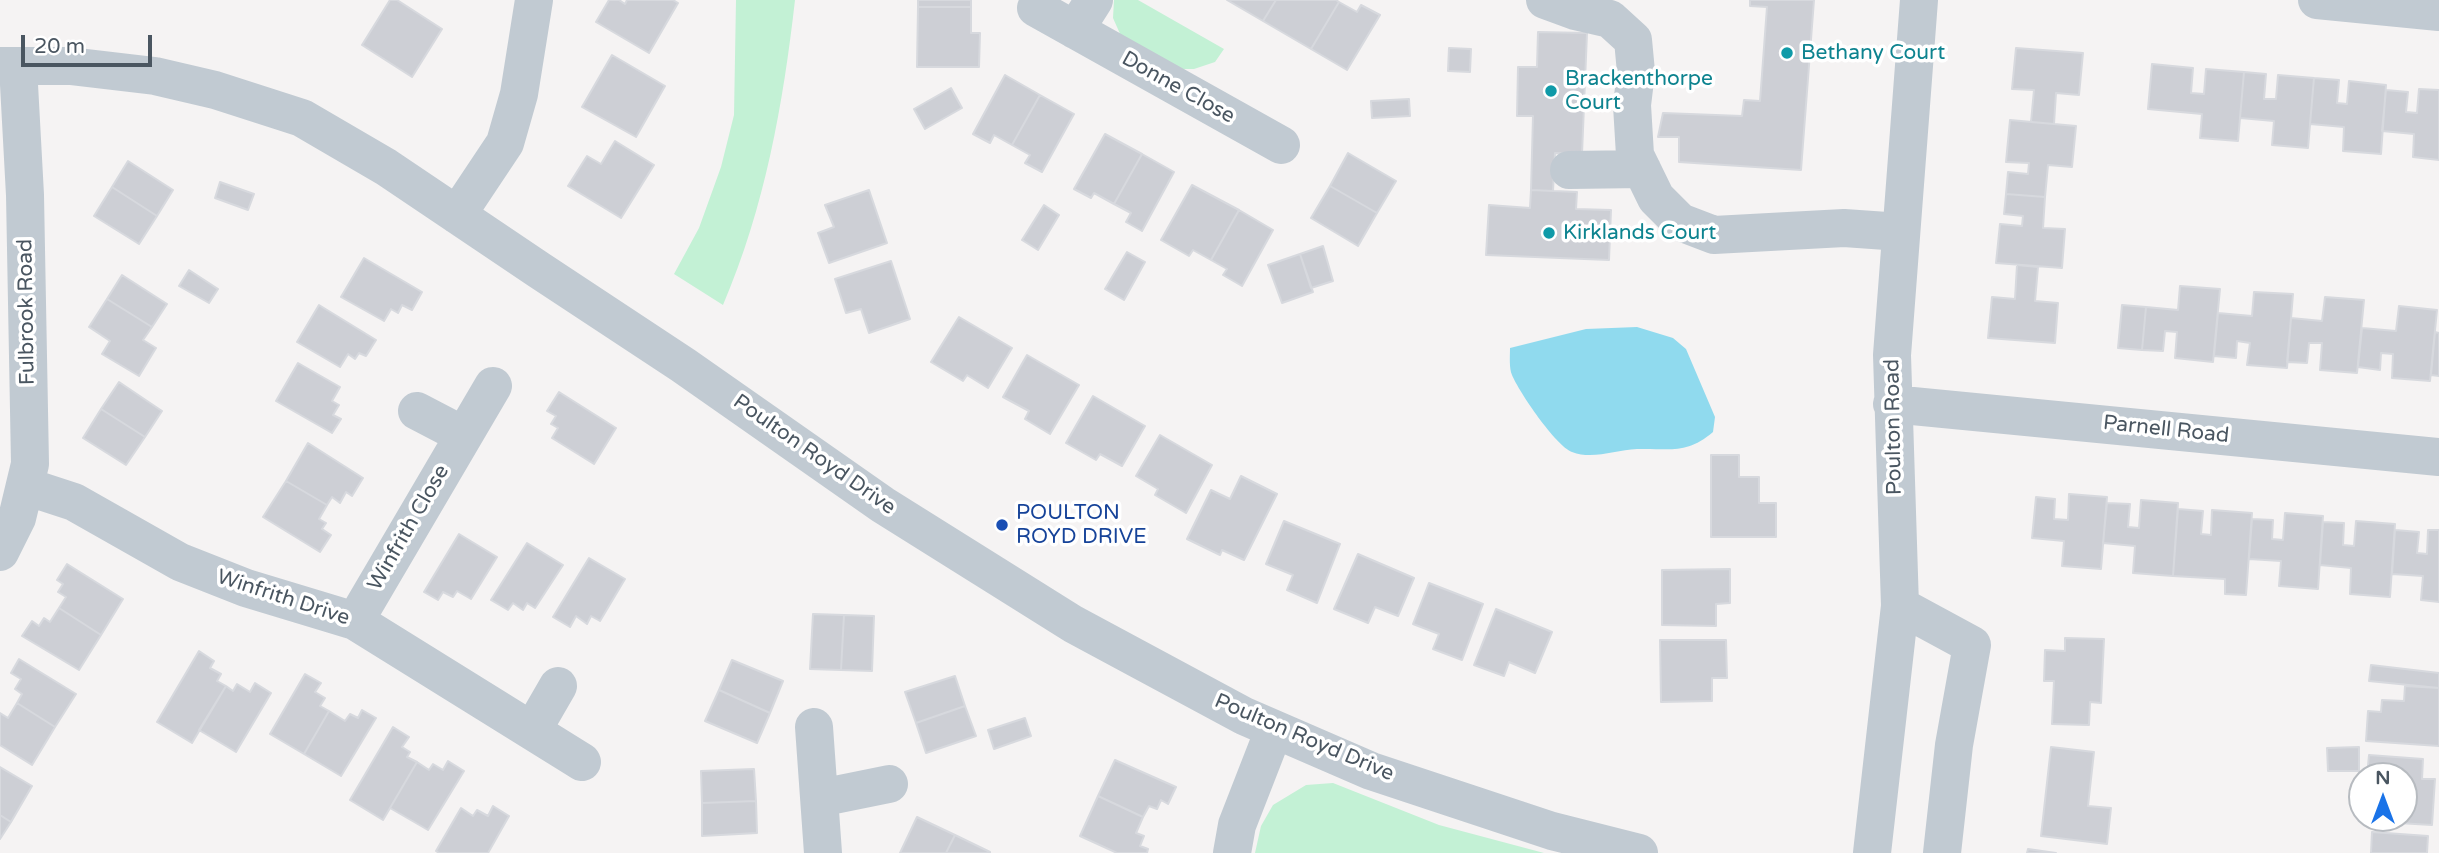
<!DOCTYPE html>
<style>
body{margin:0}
#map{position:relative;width:2439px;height:853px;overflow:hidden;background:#f5f3f3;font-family:"Varela Round",sans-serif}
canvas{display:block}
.north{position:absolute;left:2348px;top:762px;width:70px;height:70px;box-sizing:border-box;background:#fff;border:2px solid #b7bbc0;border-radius:50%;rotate:0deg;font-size:19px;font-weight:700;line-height:28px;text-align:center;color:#4a5661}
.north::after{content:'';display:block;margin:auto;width:24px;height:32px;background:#1a73e8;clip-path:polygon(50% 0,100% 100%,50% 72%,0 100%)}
.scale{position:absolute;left:21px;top:35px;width:131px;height:32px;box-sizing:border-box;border:4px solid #4a5661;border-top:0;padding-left:9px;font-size:21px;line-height:24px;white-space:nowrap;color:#4a5661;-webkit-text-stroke:5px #fff;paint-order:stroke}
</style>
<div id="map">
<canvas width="2439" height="853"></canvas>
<div class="north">N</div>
<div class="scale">20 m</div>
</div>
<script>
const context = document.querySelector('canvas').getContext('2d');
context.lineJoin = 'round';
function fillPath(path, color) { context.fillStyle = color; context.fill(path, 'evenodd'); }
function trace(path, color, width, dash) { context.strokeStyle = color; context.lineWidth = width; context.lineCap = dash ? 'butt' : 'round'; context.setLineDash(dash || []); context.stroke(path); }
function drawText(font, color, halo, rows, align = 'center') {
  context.font = font + ' "Varela Round",sans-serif'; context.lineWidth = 7; context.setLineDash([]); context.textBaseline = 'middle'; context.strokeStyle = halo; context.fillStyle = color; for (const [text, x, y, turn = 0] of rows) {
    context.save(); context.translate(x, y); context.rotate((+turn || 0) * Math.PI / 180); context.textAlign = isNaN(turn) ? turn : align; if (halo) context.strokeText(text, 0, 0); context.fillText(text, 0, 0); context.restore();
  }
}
fillPath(new Path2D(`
 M736,0h59c-12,105 -30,207 -72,305l-49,-31 25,-46 22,-61 13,-52z
 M1114,0h24l86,49 -9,13 -21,7h-27l-46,-33 -8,-18z
 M1333,783l106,42 105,28h-289l6,-27 12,-21 33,-20z`), '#c3f1d5');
fillPath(new Path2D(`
 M1637,327l36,11 13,11 29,68 -2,15c-27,23 -43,16 -76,17 -22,1 -44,11 -65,3 -16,-6 -53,-60 -60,-77 -3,-7 -2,-18 -2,-27l76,-19z`), '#90daee');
const building = new Path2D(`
 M390,0h7l45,29 -30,48 -50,-32z
 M609,0h10l6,4 2,-4h46l5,3 -29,50 -53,-31z
 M918,0h53v7h-53z
 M1227,0h49l-13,21z
 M1276,0h60l3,2 -28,47 -48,-28z
 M1750,0h64l-13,170 -122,-8v-25h-21l5,-24 79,3 2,-16 16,1 7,-94 -17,-1z
 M1339,2l18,10 4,-7 19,10 -33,55 -36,-21z
 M918,7h53v26h9l-1,34h-62z
 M1538,32l49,1 -5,121 -27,-1 -2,38 -22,-1 2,-74h-16l1,-49h19z
 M1449,48l22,1 -1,23 -22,-1z
 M2016,48l67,5 -4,42 -23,-2 -2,31 -23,-2 3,-32 -22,-1z
 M612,55l53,31 -29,51 -54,-30z
 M2152,64l41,4 -2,25 13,1 2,-25 38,3 -6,69 -38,-3 2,-24 -54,-5z
 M2244,72l22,2 -2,25h12l2,-24 36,3 -6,70 -36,-3 2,-24 -34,-3z
 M1005,75l35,20 -28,50 -18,-10 -4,8 -17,-9z
 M2314,78l25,2 -2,23 10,1 2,-23 37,4 -5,69 -38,-3 1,-24 -34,-3z
 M951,88l11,20 -37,21 -11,-20z
 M2419,89l20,1v70l-26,-3 1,-23 -32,-3 4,-41 22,2 -2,20 11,1z
 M1040,95l34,19 -32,58 -17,-9 5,-8 -18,-10z
 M1409,99l1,17 -38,2 -1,-17z
 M2010,120l66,6 -4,41 -24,-2 -3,32 -39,-3 2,-22 20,2 1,-11 -23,-1z
 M1105,134l37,20 -28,50 -20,-11 -3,5 -17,-9z
 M615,141l39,24 -33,53 -53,-32 19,-30 14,8z
 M1348,153l48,28 -19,32 -47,-27z
 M1142,154l32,18 -32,59 -16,-9 5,-9 -17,-9z
 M128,161l45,29 -16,26 -45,-29z
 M220,182l34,12 -6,16 -33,-12z
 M1192,185l47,25 -28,50 -18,-10 -4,6 -28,-16z
 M1330,186l47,27 -19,33 -47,-28z
 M112,187l45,29 -18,28 -45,-28z
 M869,190l18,53 -58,20 -11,-30 16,-6 -9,-22z
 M1531,190l46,2 -1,17 35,1 -2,50 -123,-5 3,-50 41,3z
 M2006,194l39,3 -2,31 22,1 -3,39 -66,-5 4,-39 22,2 1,-10 -19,-2z
 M1044,205l15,10 -21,35 -16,-10z
 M1239,210l34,20 -31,56 -19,-11 4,-6 -16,-9z
 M1323,246l10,35 -22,7 -11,-34z
 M1127,252l18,10 -21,38 -19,-11z
 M1300,254l13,38 -31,11 -14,-38z
 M364,258l58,34 -10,18 -10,-5 -4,8 -7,-4 -7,12 -43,-24z
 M891,261l19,58 -41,14 -8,-24 -15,4 -11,-34z
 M2017,265l21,2 -3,34 23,2 -3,40 -67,-5 4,-41 23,2z
 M189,270l29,19 -9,14 -30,-17z
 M122,275l45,29 -15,23 -45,-28z
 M2180,286l40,3 -7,73 -38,-4 2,-26 -12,-1 -2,20 -21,-1 4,-43 32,3z
 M2254,292l39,2 -6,74 -40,-3 3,-22 -13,-2 -1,17 -22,-2 4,-43 34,3z
 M2325,297l39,3 -7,73 -37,-3 2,-27h-13l-2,20 -20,-1 4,-44 31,3z
 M107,299l45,28 -9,13 13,8 -17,28 -37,-22 8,-13 -21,-14z
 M319,305l57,35 -10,16 -7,-3 -4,6 -7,-5 -8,13 -43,-25z
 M2122,305l24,2 -4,43 -24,-2z
 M2399,306l38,4 -7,71 -38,-3 1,-24 -12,-1 -1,17 -22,-3 4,-39 34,3z
 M959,317l53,31 -24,40 -21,-13 -4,6 -32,-19z
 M2435,332l4,1v43l-8,-1z
 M1027,355l52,30 -29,49 -25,-15 4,-8 -26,-14z
 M298,363l42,24 -8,14 7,4 -6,10 8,4 -9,14 -56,-32z
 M119,382l43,29 -17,26 -44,-28z
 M559,392l57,36 -22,36 -42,-26 6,-10 -7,-4 5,-8 -9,-5z
 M1093,396l52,30 -23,40 -22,-12 -4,6 -30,-17z
 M101,409l44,28 -19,28 -43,-27z
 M1160,435l52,30 -26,48 -31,-18 3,-6 -22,-13z
 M308,443l55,35 -11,18 -6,-4 -6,11 -8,-6 -5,8 -41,-24z
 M1711,455h28v22h20v26h17v34h-65z
 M1241,476l36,18 -33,66 -22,-10 -2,5 -33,-16 24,-49 19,9z
 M286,481l41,24 -8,14 7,4 -4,6 9,6 -11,17 -57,-35z
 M2069,494l38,3 -6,72 -39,-3 2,-25 -32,-3 4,-41 19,2 -1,20 14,1z
 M2141,500l37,3 -5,73 -40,-3 2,-27 -32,-3 4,-40 23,1 -2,23 11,1z
 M2178,509l25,2 -2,23 10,1 1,-25 40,3 -6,82 -21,-1v-15l-52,-3z
 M2285,513l38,3 -5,73 -39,-3 2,-25 -32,-2 3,-40 21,1 -1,19 11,1z
 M1284,521l56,23 -23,59 -30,-13 6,-15 -27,-11z
 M2356,521l39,3 -5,73 -40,-3 1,-26 -31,-3 3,-43 21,1 -1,22 11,1z
 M2395,530l24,2 -2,21 10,1 1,-24h11v72l-18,-2 2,-24 -31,-2z
 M459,534l38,23 -26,42 -14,-8 -4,6 -10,-5 -5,8 -14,-8z
 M527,543l36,22 -28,43 -8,-5 -4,7 -10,-7 -5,7 -17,-10z
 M1358,554l56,24 -16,38 -23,-9 -7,16 -34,-14z
 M589,558l36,21 -25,42 -9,-5 -4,8 -11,-8 -6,11 -17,-10z
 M67,564l56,35 -22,36 -42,-27 7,-11 -8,-5 5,-8 -6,-4z
 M1730,569v34l-14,1v22l-54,-1v-55z
 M1429,583l54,21 -21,56 -29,-11 6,-15 -26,-10z
 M59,608l42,27 -22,35 -57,-34 10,-15 7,5 5,-8 6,4z
 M1496,609l56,23 -17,41 -26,-11 -5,14 -30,-11z
 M813,614l31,1 -3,55 -31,-1z
 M844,615l30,1 -2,55 -31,-1z
 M2065,638l39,1 -3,64 -11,-1 -1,23 -37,-1 2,-43h-10l1,-31 20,1z
 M1660,640h66l1,38h-15v23l-51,1z
 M199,651l15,10 -4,7 11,6 -4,7 9,5 -34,57 -35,-21z
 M19,659l57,35 -21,33 -38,-24 5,-9 -7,-5 6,-10 -10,-6z
 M732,660l51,21 -13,32 -51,-23z
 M2371,665l68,8v15l-70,-7z
 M305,674l16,9 -6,9 10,6 -5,8 9,5 -25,43 -34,-20z
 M955,676l10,30 -49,17 -11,-31z
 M255,683l16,10 -35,59 -37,-22 27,-44 7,5 4,-7 13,8z
 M2405,686l34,2v58l-73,-5 2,-30 13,1 1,-12 22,1z
 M719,690l51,23 -13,30 -52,-22z
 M17,703l38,24 -23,38 -32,-20v-32l8,5z
 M965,706l11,30 -50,17 -10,-30z
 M362,710l14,8 -35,58 -37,-22 25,-43 16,10 5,-7 8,4z
 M1025,718l6,18 -37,13 -6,-19z
 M393,727l16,10 -7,10 8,5 -3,5 10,5 -34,58 -33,-20z
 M2051,747l43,5 -6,54 23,2 -4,36 -66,-8z
 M2359,747v24h-31l-1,-23z
 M2369,755l54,4 -1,20h13l-3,46 -68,-4v-3h40v-42h-37z
 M1115,760l61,27 -8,17 -7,-4 -4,9 -8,-3 -6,11 -45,-21z
 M448,761l16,10 -36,59 -38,-22 27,-46 12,8 4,-6 10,6z
 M0,767l32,19 -21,36 -11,-7z
 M754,769l2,32 -54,2 -1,-32z
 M1098,796l45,21 -7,16 8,3 -4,10 8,3 -1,4h-30l-37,-17z
 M756,801l1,32 -55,3v-33z
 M493,806l16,10 -21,37h-49l-3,-2 25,-43 12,8 4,-6 11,6z
 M0,815l11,7 -11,17z
 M917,817l38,18 -9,18h-46z
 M2372,832l56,4 -1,17h-56z
 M955,835l35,17v1h-44z
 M2028,849l28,4h-29z`);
fillPath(building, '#cdcfd5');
trace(building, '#d7d9de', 2);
trace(new Path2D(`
 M1545,0l30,11 35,8 23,21 3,32 -4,33 3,50 21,43 24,24 34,13 130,-7 57,4
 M2317,0l122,12
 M1036,8l245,137
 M1075,30l19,-30
 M0,66h70l85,10 60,14 87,28 84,49 153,103 144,95 200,140 190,119 171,92 127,55 181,60 87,22
 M1569,170l73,-1
 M457,215l48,-72 14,-49 15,-94
 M1892,404l547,53
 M417,411l46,24
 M25,486l49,16 106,60 66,26 109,33 227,141
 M0,552l17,-34 13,-54 -5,-269 -7,-129
 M1900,606l72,39 -18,100 -12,108
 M355,621l138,-235
 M814,727l9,126
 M532,731l26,-45
 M820,798l69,-14
 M1232,853l5,-28 37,-95
 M1872,853l28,-247 -8,-251 27,-355`), '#c1cad2', 38);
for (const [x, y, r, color] of [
 [1787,53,7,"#0f9aa8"],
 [1551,91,7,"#0f9aa8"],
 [1549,233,7,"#0f9aa8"],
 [1002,525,7,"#1a4fb4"]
]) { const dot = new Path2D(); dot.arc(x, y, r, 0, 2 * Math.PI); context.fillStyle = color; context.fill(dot); trace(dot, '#fff', 2.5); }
drawText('21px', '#0d838f', '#fff', [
 ["Bethany Court",1801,53],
 ["Brackenthorpe",1565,79],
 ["Court",1565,103],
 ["Kirklands Court",1563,233]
], 'left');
drawText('21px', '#4a5661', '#fff', [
 ["Donne Close",1178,88,29],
 ["Fulbrook Road",27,312,-91],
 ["Poulton Road",1894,427,-91],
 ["Parnell Road",2166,430,6],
 ["Poulton Royd Drive",814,455,35],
 ["Winfrith Close",409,528,-60],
 ["Winfrith Drive",283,598,18],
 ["Poulton Royd Drive",1304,738,23]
]);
drawText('21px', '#164399', '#fff', [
 ["POULTON",1016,513],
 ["ROYD DRIVE",1016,537]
], 'left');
</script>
